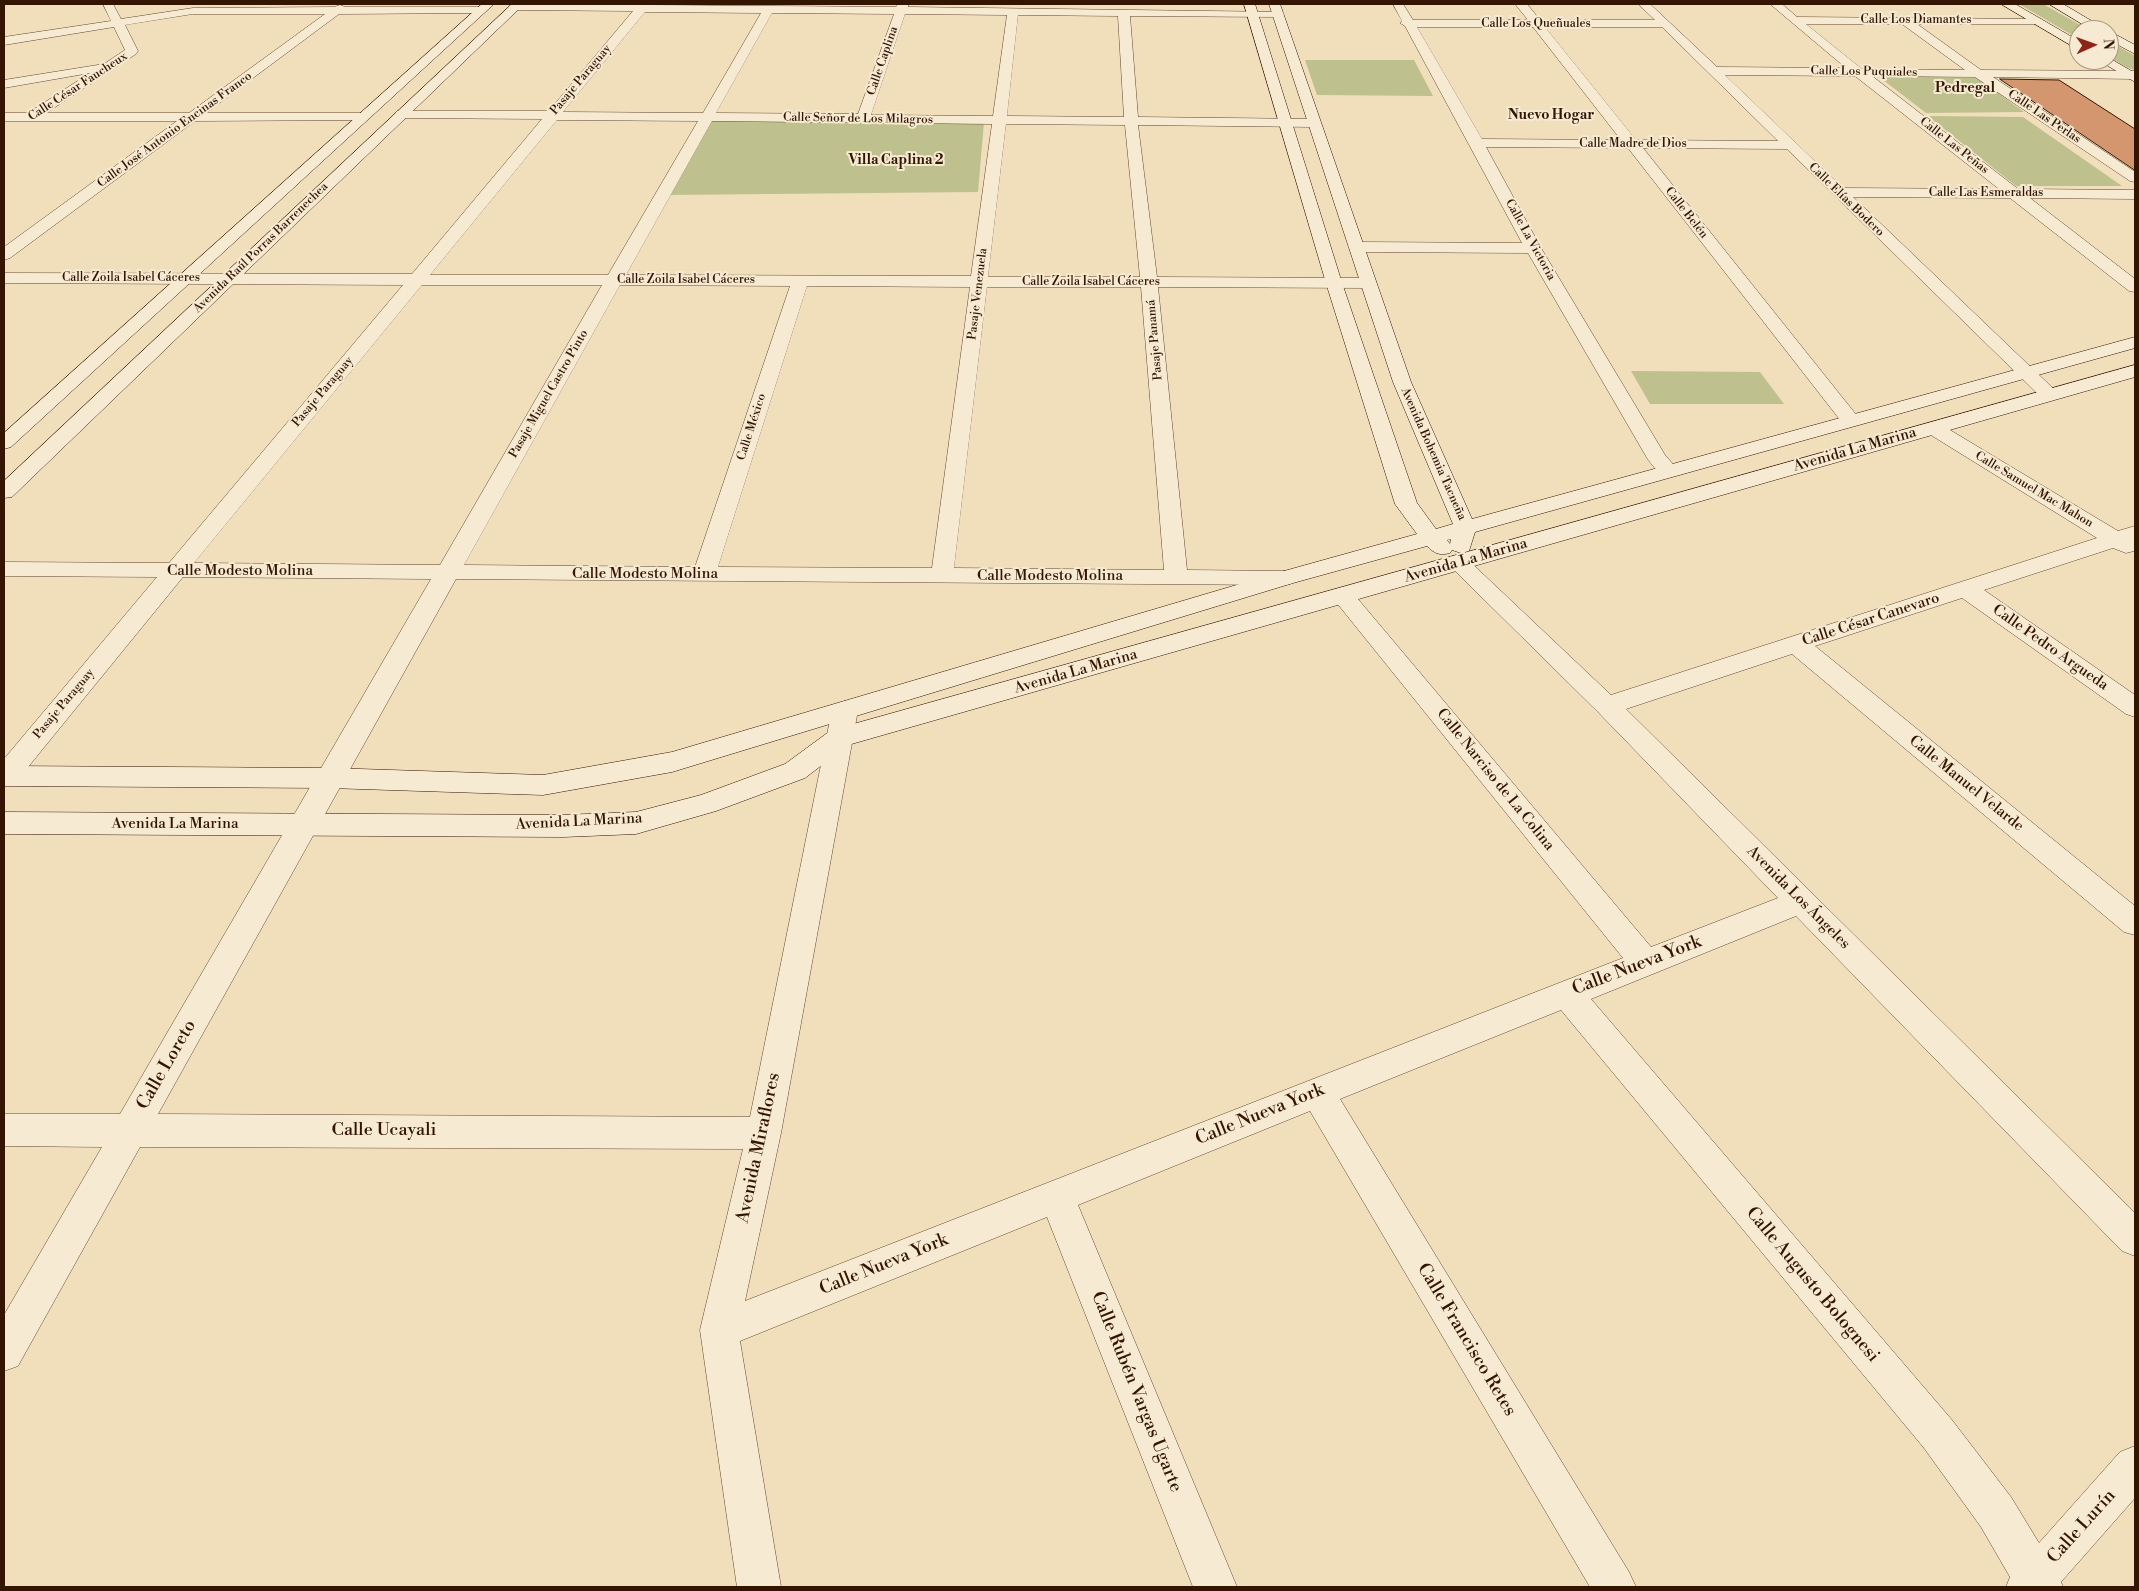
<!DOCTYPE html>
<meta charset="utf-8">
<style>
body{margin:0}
#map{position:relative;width:2139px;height:1591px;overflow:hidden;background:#f1debb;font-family:"Libre Bodoni",serif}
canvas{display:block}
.frame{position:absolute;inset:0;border:5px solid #331501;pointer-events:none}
.north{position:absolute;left:2069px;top:20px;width:50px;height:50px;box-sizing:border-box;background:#f6ead3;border:1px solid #a8957f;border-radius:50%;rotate:88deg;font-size:14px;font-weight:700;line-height:20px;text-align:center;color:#331501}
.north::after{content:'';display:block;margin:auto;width:18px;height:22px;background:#8f2418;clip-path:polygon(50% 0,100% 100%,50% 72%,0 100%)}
</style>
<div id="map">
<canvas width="2139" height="1591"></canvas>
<div class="frame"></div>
<div class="north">N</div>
</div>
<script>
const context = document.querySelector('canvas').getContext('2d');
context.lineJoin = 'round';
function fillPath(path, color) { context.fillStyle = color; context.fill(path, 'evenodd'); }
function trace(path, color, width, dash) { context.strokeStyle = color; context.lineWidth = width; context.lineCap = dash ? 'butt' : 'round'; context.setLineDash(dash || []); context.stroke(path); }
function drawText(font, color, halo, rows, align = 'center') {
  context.font = font + ' "Libre Bodoni",serif'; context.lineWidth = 4; context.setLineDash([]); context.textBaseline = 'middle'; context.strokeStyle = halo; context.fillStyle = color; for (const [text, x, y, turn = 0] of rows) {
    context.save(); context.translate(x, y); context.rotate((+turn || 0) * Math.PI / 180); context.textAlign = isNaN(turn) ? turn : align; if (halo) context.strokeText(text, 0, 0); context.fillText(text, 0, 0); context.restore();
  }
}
fillPath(new Path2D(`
 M2019,4h24l46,26h-10v9z
 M2109,41l26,15v14l-7,-2 -19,-11z
 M1305,60h109l19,36 -116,-1z
 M1878,76l100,2 46,34 -98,1z
 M1928,116l95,1 99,69h-106z
 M708,121l276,1 -6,70 -313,3z
 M1631,371l129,1 24,32h-134z`), '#bec08d');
const building = new Path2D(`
 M2000,79l59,1 76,49v41z`);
fillPath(building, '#d4966f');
trace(building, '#331501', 1);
const street = new Path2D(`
 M103,4h10l8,15 72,-11 141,-1 6,-2 5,2h135l6,3 -6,3 -141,1 -133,99h156l5,1 2,3 -2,3 -172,1 -185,137 -6,2v-13l173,-126h-173v-8h24l62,-40 -86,15v-8l100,-16 21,-14 -11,-23 -110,18v-8l107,-16zM193,14h132l-136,99h-143l90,-59 2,-3 -13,-26z
 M528,4l368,3 2,-3h10v3l374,5 2,2 -6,3 -148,-1 8,101 176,2 7,4 -7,4 -176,-2 19,152 211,1 6,1 2,4 -2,4 -6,1 -210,-1 29,283 98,1 8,2 4,5 -4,5 -8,2 -829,-6 -298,535 592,3 82,-407 4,-6 9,-3 9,3 4,6 -77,423 -36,168 878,-343 -287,-356 -4,-5 4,-5 8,-3 8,3 299,355 127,-49 -180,-186 -152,-150 3,-5 8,-2 8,2 146,138 486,-157 -171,-106 -3,-4 3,-4 7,-2 7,2 178,107 17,-5 -1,25 -8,2 -13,-5 -129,42 151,105v22l-9,-3 -164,-116 -147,48 320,260v29l-11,-3 -332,-278 -166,55 509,504v43l-13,-5 -326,-335 -205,83 361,421 59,77 28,46 81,-91 15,-6v52l-74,84 2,5h-57l4,-10 -29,-50 -57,-79 -363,-438 -221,89 289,473 7,15h-46l-280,-476 -232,94 159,382h-44l-146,-370 -307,124 41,246h-44l-37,-257 43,-181 -603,-2 -122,219 -14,5v-56l98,-168 -98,-1v-32h116l311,-535 -248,-2 -168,206 -11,3v-27l153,-182 -153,-1v-14l165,1 234,-278 -399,-2v-10l408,1 130,-155 -140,-1 -5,-1 -2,-3 2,-3h152l84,-100 -119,-1 -6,-3 5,-3zM645,12l116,1 -58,100 -140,-1zM772,13l122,1 -36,100 -142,-1zM905,14l102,1 -14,101 -122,-1zM1018,15l100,1 6,101 -117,-1zM557,120l141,1 -90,154h-178zM712,121l280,3 -21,152 -345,-1zM1006,124l119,1 15,152h-152zM422,285h180l-162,280 -246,-2zM620,285l170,1 -95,281 -231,-2zM807,286l163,1 -38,281 -214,-1zM987,287h154l23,283 -210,-2z
 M1393,4h10l10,16h115l-13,-16h12l13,16h115l-17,-16h12l67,63 129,1 -76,-64h12l15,13 244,2 2,2 -6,3h-120l64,46 154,1v8l-142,-2 142,95v10l-5,-1 -155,-104 -103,-1 146,113 117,1v9l-105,-1 105,81v13l-6,-1 -119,-93 -157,-1 207,198 -3,4h-14l-256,-250 -144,-1 215,269 3,4 -3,4h-14l-216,-277 -142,-1 55,101 124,207 14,16 -3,4c-14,4 -21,-6 -29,-17l-119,-205 -172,-1 -8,-5 8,-5 166,1 -117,-217 -5,-3 2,-2zM1806,24h96l63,46 -103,-1zM1417,27h116l88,113 -139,-1zM1545,27h117l116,114 -142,-1zM1725,75l130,1 144,113 -156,-1z`);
const secondary = new Path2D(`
 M482,4h12l-483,443 -7,2v-16z
 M512,4h12l-512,493 -8,1v-17z
 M1244,4h11l87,279 75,220 19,26 17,-5 -60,-142 -124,-378h11l131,378 61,137 663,-182v11l-660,184 -6,19 -8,2 -9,-3 -2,3c-11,3 -16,0 -23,-7l-134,37 -621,189 -129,23 -214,-7 -325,-2v-20l325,2 214,7 129,-23 605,-179 140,-39 -22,-30 -69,-221zM1451,539l-1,5 -3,-4z
 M2001,4h14l64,37v9z
 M2049,4h14l44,26h-15z
 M2109,31l26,14v9l-26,-14z
 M2109,58l26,15v9l-37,-22h11z
 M2135,365v12l-1287,368 -43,33 -89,33 -80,23 -73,3 -559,-3v-22l559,3 73,-3 65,-17 84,-31 45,-33 9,-3z`);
trace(street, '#624730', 1);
trace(secondary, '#331501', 1);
fillPath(street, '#f6ead3');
fillPath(secondary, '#f6ead3');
drawText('12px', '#331501', '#f6ead3', [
 ["Calle Los Diamantes",1916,20],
 ["Calle Los Queñuales",1536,24],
 ["Calle Caplina",883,61,-71],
 ["Calle Los Puquiales",1864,72,1],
 ["Pasaje Paraguay",581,80,-50],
 ["Calle César Faucheux",78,87,-33],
 ["Calle Las Perlas",2044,117,34],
 ["Calle Señor de Los Milagros",858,119,1],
 ["Calle José Antonio Encinas Franco",175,130,-36],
 ["Calle Madre de Dios",1633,144],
 ["Calle Las Peñas",1954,146,38],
 ["Calle Las Esmeraldas",1986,193],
 ["Calle Elías Bodero",1846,200,44],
 ["Calle Belén",1686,213,52],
 ["Calle La Victoria",1530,240,61],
 ["Avenida Raúl Porras Barrenechea",261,248,-44],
 ["Calle Zoila Isabel Cáceres",131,278],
 ["Calle Zoila Isabel Cáceres",686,280],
 ["Calle Zoila Isabel Cáceres",1091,282],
 ["Pasaje Venezuela",978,294,-83],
 ["Pasaje Panamá",1155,340,-95],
 ["Pasaje Paraguay",323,392,-50],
 ["Pasaje Miguel Castro Pinto",549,394,-60],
 ["Calle México",752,427,-72],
 ["Avenida Bohemia Tacneña",1433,454,66],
 ["Calle Samuel Mac Mahon",2034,490,31],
 ["Pasaje Paraguay",64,704,-50]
]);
drawText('bold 14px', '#331501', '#f6ead3', [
 ["Pedregal",1965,89],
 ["Nuevo Hogar",1551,116],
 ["Villa Caplina 2",896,161]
]);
drawText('15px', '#331501', '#f6ead3', [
 ["Avenida La Marina",1855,450,-16],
 ["Avenida La Marina",1466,561,-16],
 ["Calle Modesto Molina",240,571],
 ["Calle Modesto Molina",645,574],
 ["Calle Modesto Molina",1050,576],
 ["Calle César Canevaro",1871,620,-18],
 ["Calle Pedro Argueda",2050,648,35],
 ["Avenida La Marina",1076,672,-16],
 ["Calle Narciso de La Colina",1495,780,51],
 ["Calle Manuel Velarde",1966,784,39],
 ["Avenida La Marina",579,822,-3],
 ["Avenida La Marina",175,824],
 ["Avenida Los Ángeles",1798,898,45]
]);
drawText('18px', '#331501', '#f6ead3', [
 ["Calle Nueva York",1637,966,-21],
 ["Calle Loreto",167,1065,-60],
 ["Calle Nueva York",1260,1115,-22],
 ["Calle Ucayali",384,1131],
 ["Avenida Miraflores",759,1148,-78],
 ["Calle Nueva York",884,1265,-22],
 ["Calle Augusto Bolognesi",1812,1285,50],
 ["Calle Francisco Retes",1466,1340,59],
 ["Calle Rubén Vargas Ugarte",1136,1392,68],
 ["Calle Lurín",2082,1527,-48]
]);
</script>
